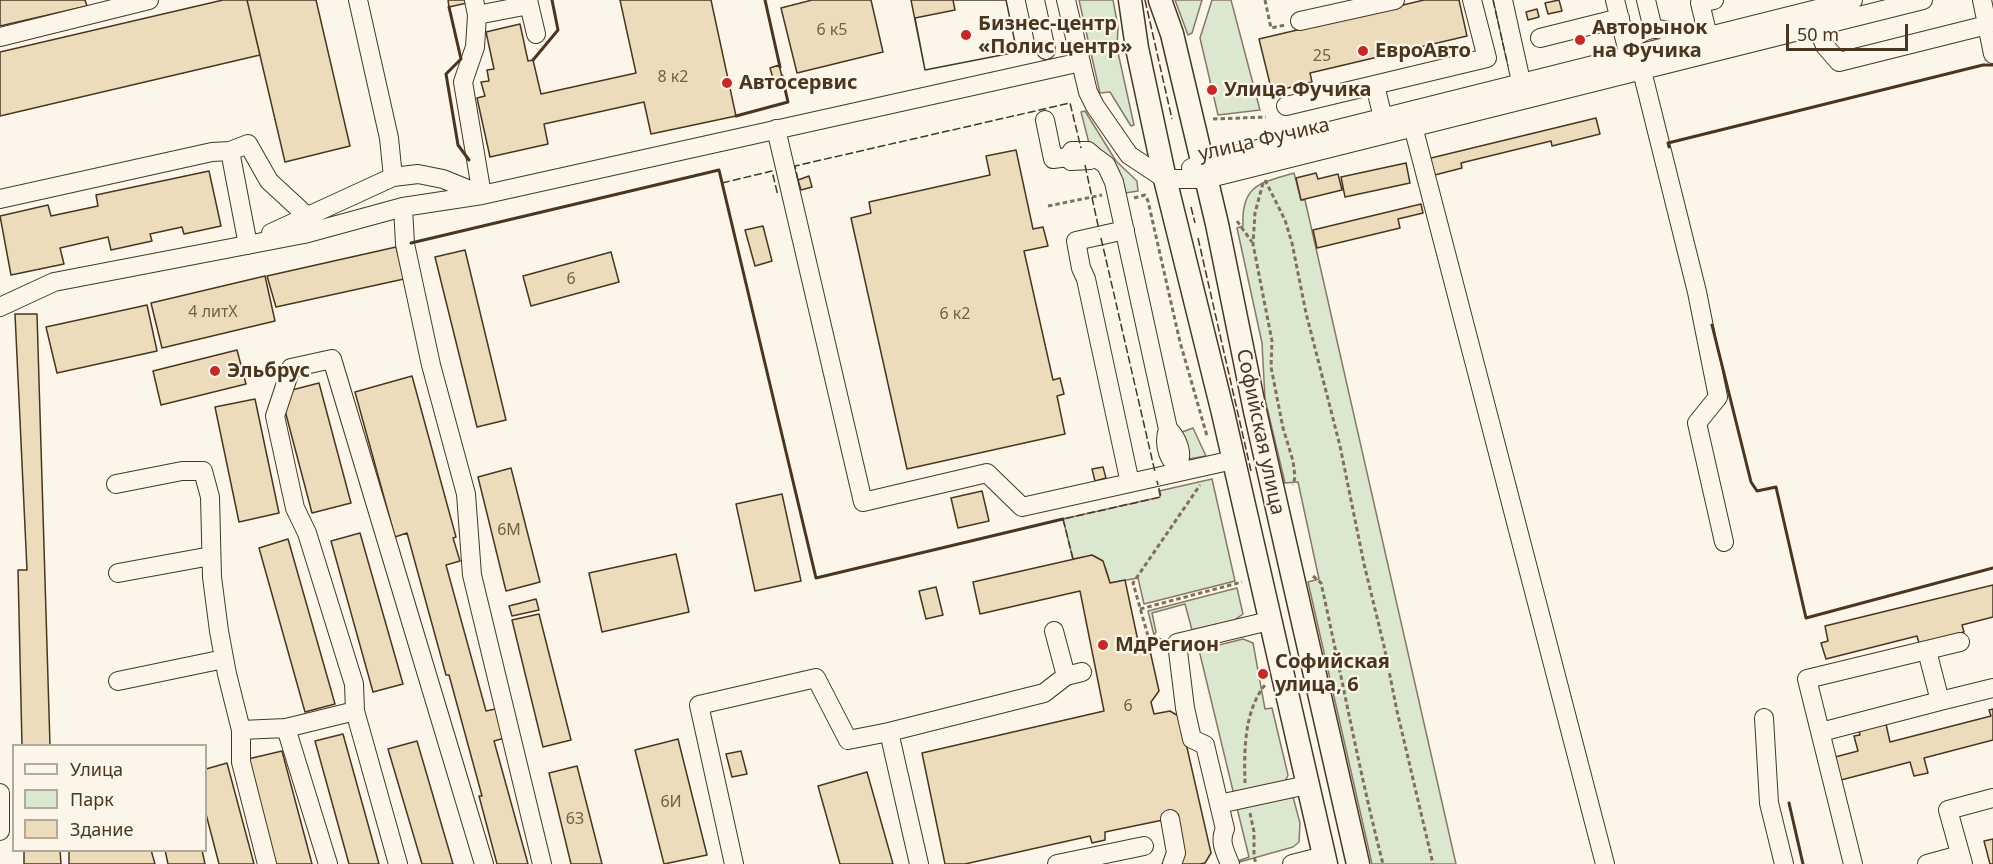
<!DOCTYPE html>
<meta charset="utf-8">
<style>
body{margin:0}
#map{position:relative;width:1993px;height:864px;overflow:hidden;background:#fbf6e9;font-family:"Noto Sans",sans-serif}
canvas{display:block}
.legend{position:absolute;left:12px;top:744px;width:195px;height:108px;box-sizing:border-box;background:#fbf6e9;border:2px solid #b4a999;margin:0;padding:8px 10px;list-style:none;font-size:18px;color:#4a3520}
.legend li{display:flex;align-items:center;gap:12px;height:30px}
.legend b{width:30px;border:2px solid #b4a999}
.scale{position:absolute;left:1786px;top:24px;width:122px;height:27px;box-sizing:border-box;border:3px solid #4a3520;border-top:0;padding-left:8px;font-size:18px;line-height:21px;white-space:nowrap;color:#4a3520;-webkit-text-stroke:4px #fbf6e9;paint-order:stroke}
</style>
<div id="map">
<canvas width="1993" height="864"></canvas>
<ul class="legend">
<li><b style="height:8px;background:#fbf6e9"></b>Улица</li>
<li><b style="height:16px;background:#dce7d0"></b>Парк</li>
<li><b style="height:16px;background:#ecdcbc"></b>Здание</li>
</ul>
<div class="scale">50 m</div>
</div>
<script>
const context = document.querySelector('canvas').getContext('2d');
context.lineJoin = 'round';
function fillPath(path, color) { context.fillStyle = color; context.fill(path, 'evenodd'); }
function trace(path, color, width, dash) { context.strokeStyle = color; context.lineWidth = width; context.lineCap = dash ? 'butt' : 'round'; context.setLineDash(dash || []); context.stroke(path); }
function drawText(font, color, halo, rows, align = 'center') {
  context.font = font + ' "Noto Sans",sans-serif'; context.lineWidth = 4.5; context.setLineDash([]); context.textBaseline = 'middle'; context.strokeStyle = halo; context.fillStyle = color; for (const [text, x, y, turn = 0] of rows) {
    context.save(); context.translate(x, y); context.rotate((+turn || 0) * Math.PI / 180); context.textAlign = isNaN(turn) ? turn : align; if (halo) context.strokeText(text, 0, 0); context.fillText(text, 0, 0); context.restore();
  }
}
const green = new Path2D(`
 M1079,0h34l5,27 -1,21 17,77 -3,1 -21,-34 -10,1z
 M1175,0h27l-10,33 -4,2z
 M1212,0h19l29,110 -42,5 -18,-77z
 M1085,111l31,50 21,20 1,10 -13,2 -35,-46 -9,-35z
 M1294,173l7,27h4l151,664h-84l-64,-282 11,-3 -21,-97 -13,1 -20,-84 -3,-56 -25,-115 6,-2c-2,-41 17,-43 51,-53z
 M1193,428l13,28 -18,3 -6,-27z
 M1212,479l23,102 -91,23 -6,-26 -28,5c-7,-26 -9,-30 -37,-24l-10,-40 97,-22 -1,-6z
 M1237,588l6,26 -10,7 -41,9 -7,-26 -33,9 4,19 -2,3 -6,-24z
 M1243,639l10,4 12,66 7,-1 16,67 -3,7 -51,13 -35,-145z
 M1293,797l7,26 -1,19 -6,5 -57,16 -1,-1 14,-5 -12,-49z`);
fillPath(green, '#dce7d0');
trace(green, '#887966', 1.5);
const building = new Path2D(`
 M0,0h85l2,6 -87,20z
 M223,0h24l13,55 -260,61v-64z
 M247,0h69l34,146 -65,16z
 M448,0h18l1,3 -18,4z
 M620,0h91l25,116 -85,18 -7,-32 -100,22 4,20 -58,13 -13,-59 8,-2 -4,-14 8,-1 -2,-11 7,-1 -8,-37 34,-8 8,37 5,-1 8,34 95,-21z
 M812,0h59l12,52 -86,21 -16,-65z
 M911,0h95l11,52 -92,18z
 M953,0h53l11,52 -92,18 -10,-52 40,-8z
 M1424,0h35l8,36 -157,37 2,9 -40,10 -13,-53z
 M1559,0l3,11 -14,3 -3,-11z
 M1537,9l2,8 -11,3 -2,-8z
 M779,65l4,15 -9,2 -4,-14z
 M1596,118l4,16 -48,12 -1,-5 -90,22 1,5 -31,8 -4,-17z
 M1016,150l17,79 10,-2 5,19 -24,5 29,129 7,-2 4,16 -7,2 8,38 -158,35 -56,-251 20,-5 -2,-11 121,-27 -4,-19z
 M1406,163l4,20 -65,14 -4,-20z
 M209,171l12,55 -37,8 -2,-7 -32,7 2,7 -41,9 -3,-13 -48,11 4,16 -53,11 -11,-59 48,-11 3,11 47,-10 -2,-11z
 M1316,173l2,6 20,-5 4,16 -41,10 -5,-22z
 M809,176l3,11 -11,3 -3,-10z
 M1421,204l2,9 -25,6 2,9 -83,20 -4,-18z
 M763,226l9,35 -17,5 -10,-36z
 M396,247l8,32 -128,28 -9,-31z
 M465,250l41,170 -29,7 -42,-170z
 M611,252l8,30 -88,24 -8,-30z
 M265,276l10,45 -113,27 -11,-45z
 M147,305l10,46 -100,22 -11,-46z
 M15,314h22l13,432h-28l-4,-176h9z
 M237,350l9,34 -85,21 -8,-34z
 M412,376l44,161 -3,1 7,23 -14,4 40,146 14,-3 8,29 -14,4 34,123h-31l-18,-68h3l-33,-121h-3l-39,-142 -12,4 -40,-145z
 M319,383l32,120 -39,10 -29,-110 5,-12z
 M255,399l24,114 -40,9 -24,-115z
 M1103,467l3,11 -11,3 -3,-12z
 M511,468l29,114 -34,9 -28,-114z
 M982,491l7,30 -31,7 -7,-30z
 M782,494l19,87 -46,10 -19,-87z
 M360,533l43,151 -30,8 -42,-151z
 M288,539l47,165 -30,8 -46,-164z
 M676,554l13,58 -87,20 -13,-59z
 M1092,555l11,6 7,22 15,-3 13,61 11,5 10,45 -8,11 3,12 16,-3 10,6 31,136 -6,10 -5,1h-38l6,-6 -5,-38 -58,12v8l-13,3 -2,-7 -125,28h-20l-23,-111 182,-42 -24,-120 -100,23 -7,-32z
 M1993,585v32l-31,8 2,7 -45,11 -2,-7 -91,23 -5,-16 7,-2 -3,-15z
 M936,587l7,28 -17,4 -7,-28z
 M536,599l3,11 -27,6 -3,-10z
 M539,614l32,126 -28,7 -31,-127z
 M1993,709v31l-69,18 4,15 -14,3 -4,-14 -69,18 -6,-23 23,-6 -4,-15 6,-1 -1,-4 27,-7 4,18 101,-26 -2,-6z
 M343,734l36,130h-30l-34,-123z
 M678,739l29,116 -43,9 -29,-114z
 M417,741l36,123h-31l-34,-115z
 M282,751l30,113h-36l-28,-105z
 M741,751l6,23 -15,3 -6,-23z
 M227,763l27,101h-35l-13,-50v-45z
 M577,766l25,98h-31l-22,-91z
 M867,772l26,92h-53l-22,-78z
 M1993,839v25h-3l-6,-23z
 M24,850h36l1,14h-37z
 M69,850h82l4,14h-86z
 M165,850h37l3,14h-37z`);
fillPath(building, '#ecdcbc');
trace(building, '#4a3520', 1.5);
const minor = new Path2D(`
 M474,0l3,15 -2,32 -12,35 19,113
 M528,0l8,34
 M1035,0l11,50
 M1066,0l22,92 7,14 34,49 36,24
 M1503,0l21,95
 M1615,0l17,68
 M1646,0l7,29
 M1982,0l11,54
 M477,15l52,-10
 M1813,16l12,30 14,16 148,-37
 M1300,21l95,-21
 M1708,36l-8,-33 14,-3
 M0,37l149,-37
 M1540,38l80,-20
 M1626,45c13,-14 26,-20 44,-13l7,12
 M1639,59l58,233 21,105 -21,26 27,119
 M1375,85l8,33
 M1286,106l201,-48 -15,-58
 M1409,111l196,753
 M1045,120l8,39 15,-2
 M776,129l87,373 124,-29 35,34 211,-47
 M1072,151h16l7,6 -5,3 -19,1 -3,-4z
 M1095,157l11,8 8,17 54,247
 M1191,168l11,-5 651,-163
 M393,177l25,-3 25,5 37,15
 M1165,179h41l717,-179
 M0,199l212,-47 18,-1
 M403,207l2,37 26,121 35,129 6,81 70,289
 M1125,230l-49,11 5,27 5,11 44,204
 M271,233l122,-56 -4,-39 -31,-138
 M248,245l-18,-94 18,-7 21,37 39,36
 M0,307l54,-25 250,-48 99,-27 79,-12 599,-133
 M1176,465c-10,-9 -12,-24 -8,-36 7,6 13,19 12,28 -1,7 -4,8 -2,15
 M116,484l66,-13h21l7,26 2,80 7,54 8,43 14,56 45,-2 69,-17 43,153
 M118,573l93,-17
 M1054,631l12,45 16,-4
 M118,681l106,-22
 M1940,701l53,-13
 M355,711l-1,-27 -47,-151 -12,-25 -20,-92 16,-48 41,-9 152,505
 M1764,718l5,85 15,61
 M286,728l42,136
 M241,730v32l26,102
 M889,732l155,-39 22,-17
 M1821,732l119,-31 -13,-50
 M0,793v38
 M1219,804l88,-19
 M1170,819l6,34 -4,11
 M734,864l-35,-159 117,-27 32,62 41,-8 30,132
 M1057,864l87,-18
 M1230,864c-5,-12 -11,-23 -5,-35l-20,-84 -13,-6 -7,-31 -8,-65 92,-22
 M1292,864l32,-8
 M1853,864l-46,-185 153,-37
 M1927,864l33,-9
 M1963,864l-15,-54 45,-12`);
const major = new Path2D(`
 M1130,0l7,48 28,131 58,234 103,451
 M1160,0l12,34 45,190 38,187 103,453`);
trace(minor, '#4a3520', 20);
trace(major, '#4a3520', 25);
trace(new Path2D(`
 M1265,0l6,28 14,-3
 M1213,119l53,-2
 M1265,180l20,40 7,23 14,70 34,133 24,118 20,82 13,65 36,153
 M1263,183l-8,30 -2,31 19,97 -1,26 12,61 10,33 2,16 -2,8
 M1134,198l11,-3 3,6 32,141 27,94
 M1048,206l54,-11
 M1237,221l15,21
 M1313,576l8,7c21,94 38,188 62,281
 M1140,609l102,-27
 M1162,640l-14,-4 -15,-53 67,-98
 M1245,783c-1,-32 -1,-72 20,-98
 M1250,813l4,19v24l2,8`), '#7f6f5c', 3, [4.5, 3]);
trace(minor, '#fbf6e9', 18);
trace(major, '#fbf6e9', 22);
trace(new Path2D(`
 M1145,0l27,119
 M1493,0l15,66
 M1085,165l14,65
 M798,180l-3,-14 275,-63 11,45
 M722,183l50,-12 6,25
 M1191,207l4,16
 M1101,238l54,234
 M1198,238l53,233
 M1073,559l-10,-40 98,-22 -4,-16`), '#4a3520', 1.5, [8, 3]);
trace(new Path2D(`
 M765,0l15,67
 M449,7l12,52 -15,15 12,71 11,15
 M533,60l25,-30 -6,-30
 M736,116l52,-14 -6,-26
 M1669,147l-1,-4 315,-78h10
 M411,243l308,-73 97,408 247,-59
 M1712,325l39,157 6,9 19,-4 30,131 187,-50
 M1789,803l14,61`), '#4a3520', 3);
for (const [x, y, r, color] of [
 [966,35,6,"#c62828"],
 [1580,40,6,"#c62828"],
 [1363,51,6,"#c62828"],
 [727,83,6,"#c62828"],
 [1212,90,6,"#c62828"],
 [215,371,6,"#c62828"],
 [1103,645,6,"#c62828"],
 [1263,674,6,"#c62828"]
]) { const dot = new Path2D(); dot.arc(x, y, r, 0, 2 * Math.PI); context.fillStyle = color; context.fill(dot); trace(dot, '#fbf6e9', 2); }
drawText('16px', '#725f47', null, [
 ["6 к5",832,30],
 ["25",1322,56],
 ["8 к2",673,77],
 ["6",571,279],
 ["4 литХ",213,312],
 ["6 к2",955,314],
 ["6M",509,530],
 ["6",1128,706],
 ["6И",671,802],
 ["6З",575,819]
]);
drawText('bold 20px', '#4a3520', '#fbf6e9', [
 ["Бизнес-центр",978,24],
 ["«Полис центр»",978,47],
 ["Авторынок",1592,28],
 ["на Фучика",1592,51],
 ["ЕвроАвто",1375,51],
 ["Автосервис",739,83],
 ["Улица Фучика",1224,90],
 ["Эльбрус",227,371],
 ["МдРегион",1115,645],
 ["Софийская",1275,662],
 ["улица, 6",1275,685]
], 'left');
drawText('20px', '#4a3520', '#fbf6e9', [
 ["улица Фучика",1264,140,-13],
 ["Софийская улица",1260,432,78]
]);
</script>
